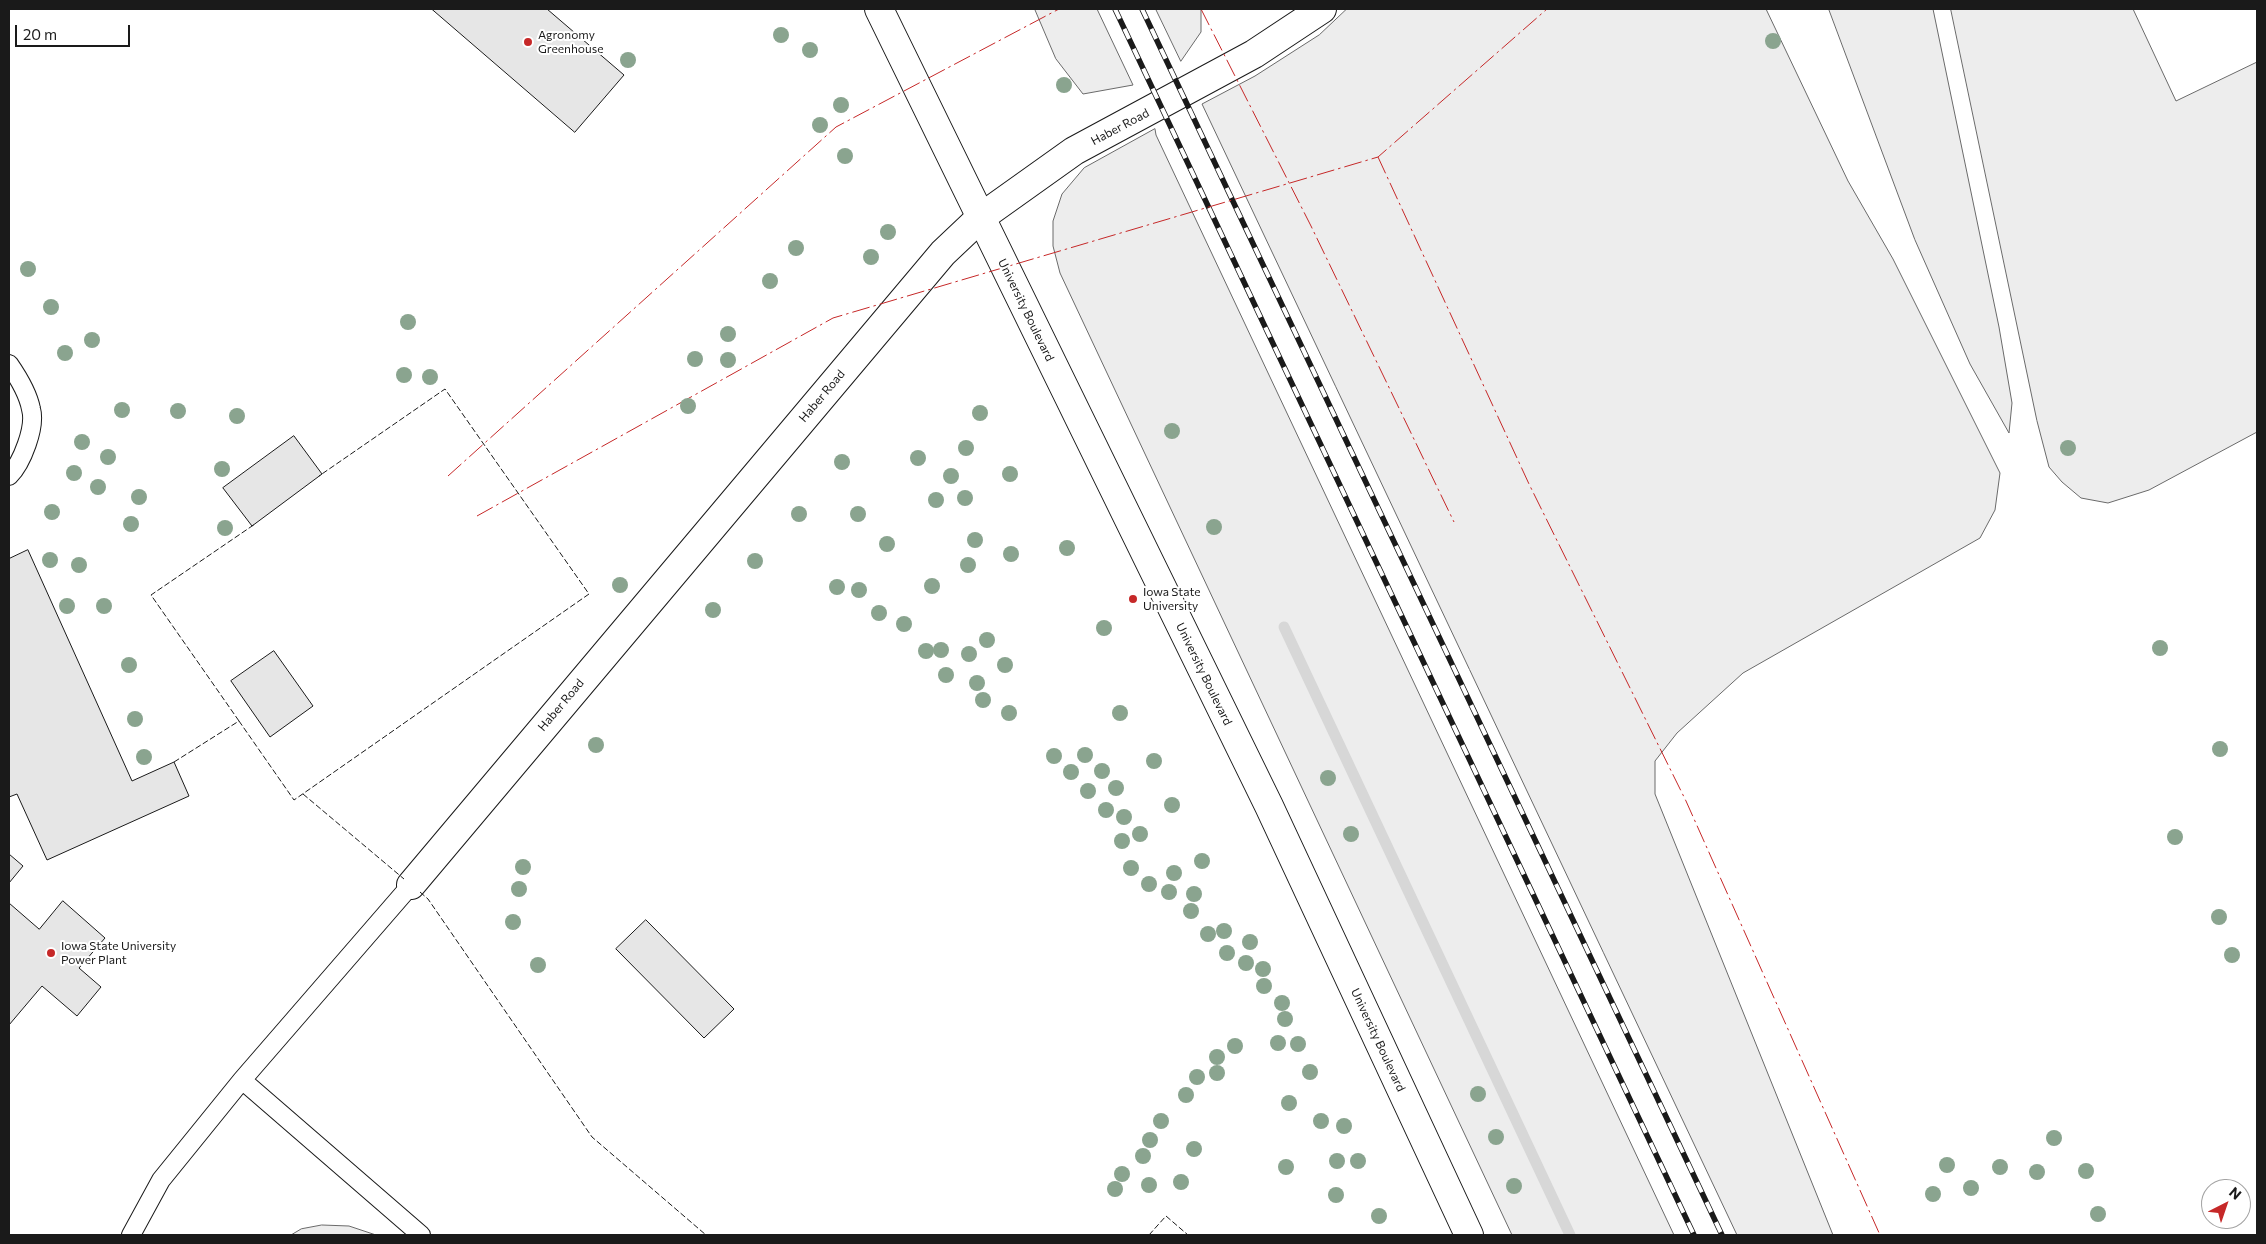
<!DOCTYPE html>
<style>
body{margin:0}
#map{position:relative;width:2266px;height:1244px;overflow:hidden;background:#fff;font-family:Commissioner,sans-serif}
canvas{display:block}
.frame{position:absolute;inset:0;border:10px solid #1a1a1a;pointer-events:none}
.north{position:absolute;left:2201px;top:1179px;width:50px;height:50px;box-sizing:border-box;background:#fff;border:1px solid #a3a3a3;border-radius:50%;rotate:41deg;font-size:14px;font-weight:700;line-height:20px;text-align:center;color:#1a1a1a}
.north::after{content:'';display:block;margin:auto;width:18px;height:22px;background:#c62828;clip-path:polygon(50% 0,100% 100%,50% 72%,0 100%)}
.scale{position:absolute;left:15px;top:25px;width:115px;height:22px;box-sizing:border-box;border:2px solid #1a1a1a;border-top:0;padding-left:6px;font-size:15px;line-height:18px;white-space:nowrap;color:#1a1a1a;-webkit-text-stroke:4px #fff;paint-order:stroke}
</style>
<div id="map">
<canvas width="2266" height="1244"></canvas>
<div class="frame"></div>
<div class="north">N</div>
<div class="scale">20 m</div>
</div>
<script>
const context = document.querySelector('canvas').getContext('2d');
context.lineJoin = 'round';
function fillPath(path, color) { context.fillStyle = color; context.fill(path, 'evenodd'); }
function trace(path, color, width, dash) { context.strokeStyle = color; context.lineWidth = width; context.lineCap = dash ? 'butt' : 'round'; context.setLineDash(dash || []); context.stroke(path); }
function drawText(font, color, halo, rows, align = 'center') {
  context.font = font + ' Commissioner,sans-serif'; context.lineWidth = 4; context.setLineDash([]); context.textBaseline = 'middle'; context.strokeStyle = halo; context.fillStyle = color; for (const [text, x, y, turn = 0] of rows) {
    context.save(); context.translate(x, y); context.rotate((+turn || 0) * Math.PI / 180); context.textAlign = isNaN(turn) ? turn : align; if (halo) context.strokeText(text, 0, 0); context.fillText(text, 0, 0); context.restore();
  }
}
const green = new Path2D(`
 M1035,9h62l36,76 -50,9 -27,-35z
 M1156,9h45v23l-20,29z
 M1347,9h419l82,172 45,78 107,214 -5,37 -15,28 -237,135 -66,60 -22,28v33l178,441h-96l-535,-1131 53,-28 64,-41z
 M1829,9h104l66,318 13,76 -3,30 -39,-69 -55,-124z
 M1951,9h182l43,92 81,-39v370l-108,58 -41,13 -27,-5 -19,-16 -13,-15 -12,-46z
 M1155,129l1,6 518,1100h-162l-452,-962 -7,-27v-25l9,-27 22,-26z
 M322,1225l27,1 27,9h-85l10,-6z`);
fillPath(green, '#ededed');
trace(green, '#6a6a6a', 1);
trace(new Path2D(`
 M1284,627l286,608`), '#d7d7d7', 11);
const building = new Path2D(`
 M432,9h115l77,66 -49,57z
 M294,436l28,38 -70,52 -29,-38z
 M28,550l104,231 42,-19 15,34 -142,64 -30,-66 -8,3v-238z
 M274,651l39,55 -43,31 -39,-56z
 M9,854l14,12 -14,17z
 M63,901l42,37 -26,30 22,19 -24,29 -35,-30 -33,39v-122l30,26z
 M646,920l88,89 -30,29 -88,-89z`);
fillPath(building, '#e6e6e6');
trace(building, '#1a1a1a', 1);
const lane = new Path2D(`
 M9,364c9,13 19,29 22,45 5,18 -9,54 -22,67
 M242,1080l179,155
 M131,1235l30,-55 81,-100 169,-195`);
const street = new Path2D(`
 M411,885l532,-632 37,-35 94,-67 180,-97 68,-45`);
const secondary = new Path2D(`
 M879,9l390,797 200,429`);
trace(lane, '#1a1a1a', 20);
trace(street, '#1a1a1a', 30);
trace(secondary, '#1a1a1a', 30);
trace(lane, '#fff', 18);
trace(street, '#fff', 28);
trace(secondary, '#fff', 28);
const rail = new Path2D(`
 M1115,9l579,1226
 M1142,9l580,1226`);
trace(rail, '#1a1a1a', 5.5);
trace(rail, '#fff', 4, [11]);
trace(new Path2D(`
 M239,721l-88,-126 104,-71
 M174,762l65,-41 55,79 295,-206 -144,-205 -126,87
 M303,794l101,85
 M420,892l8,7 164,238 114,98
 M1149,1235l17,-19 22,19`), '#1a1a1a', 1, [6, 2.5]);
trace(new Path2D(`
 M1201,9l110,217 143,296
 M1378,157l151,327 157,317 194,434
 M448,476l388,-349 223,-118
 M477,516l356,-198 545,-161 169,-148`), '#c62828', 1, [18, 4, 2.5, 4]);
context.fillStyle = '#8aa48f';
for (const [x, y] of [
 [781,35],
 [1773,41],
 [810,50],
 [628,60],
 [1064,85],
 [841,105],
 [820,125],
 [845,156],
 [888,232],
 [796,248],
 [871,257],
 [28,269],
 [770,281],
 [51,307],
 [408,322],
 [728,334],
 [92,340],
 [65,353],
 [695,359],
 [728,360],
 [404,375],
 [430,377],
 [688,406],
 [122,410],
 [178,411],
 [980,413],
 [237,416],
 [1172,431],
 [82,442],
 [966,448],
 [2068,448],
 [108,457],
 [918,458],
 [842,462],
 [222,469],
 [74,473],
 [1010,474],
 [951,476],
 [98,487],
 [139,497],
 [965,498],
 [936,500],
 [52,512],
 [799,514],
 [858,514],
 [131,524],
 [1214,527],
 [225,528],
 [975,540],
 [887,544],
 [1067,548],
 [1011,554],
 [50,560],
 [755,561],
 [79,565],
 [968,565],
 [620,585],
 [932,586],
 [837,587],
 [859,590],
 [67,606],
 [104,606],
 [713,610],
 [879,613],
 [904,624],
 [1104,628],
 [987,640],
 [2160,648],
 [941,650],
 [926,651],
 [969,654],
 [129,665],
 [1005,665],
 [946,675],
 [977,683],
 [983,700],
 [1009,713],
 [1120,713],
 [135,719],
 [596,745],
 [2220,749],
 [1085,755],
 [1054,756],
 [144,757],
 [1154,761],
 [1102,771],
 [1071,772],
 [1328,778],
 [1116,788],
 [1088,791],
 [1172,805],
 [1106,810],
 [1124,817],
 [1140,834],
 [1351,834],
 [2175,837],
 [1122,841],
 [1202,861],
 [523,867],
 [1131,868],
 [1174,873],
 [1149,884],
 [519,889],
 [1169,892],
 [1194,894],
 [1191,911],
 [2219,917],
 [513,922],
 [1224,931],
 [1208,934],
 [1250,942],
 [1227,953],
 [2232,955],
 [1246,963],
 [538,965],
 [1263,969],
 [1264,986],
 [1282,1003],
 [1285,1019],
 [1278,1043],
 [1298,1044],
 [1235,1046],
 [1217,1057],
 [1310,1072],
 [1217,1073],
 [1197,1077],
 [1478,1094],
 [1186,1095],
 [1289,1103],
 [1161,1121],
 [1321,1121],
 [1344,1126],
 [1496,1137],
 [2054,1138],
 [1150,1140],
 [1194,1149],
 [1143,1156],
 [1337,1161],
 [1358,1161],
 [1947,1165],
 [1286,1167],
 [2000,1167],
 [2086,1171],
 [2037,1172],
 [1122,1174],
 [1181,1182],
 [1149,1185],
 [1514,1186],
 [1971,1188],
 [1115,1189],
 [1933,1194],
 [1336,1195],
 [2098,1214],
 [1379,1216]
]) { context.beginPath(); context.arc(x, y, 8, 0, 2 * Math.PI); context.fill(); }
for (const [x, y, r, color] of [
 [528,42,5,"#c62828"],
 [1133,599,5,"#c62828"],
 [51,953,5,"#c62828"]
]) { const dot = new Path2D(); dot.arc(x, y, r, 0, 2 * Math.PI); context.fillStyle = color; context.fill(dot); trace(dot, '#fff', 2); }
drawText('12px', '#1a1a1a', '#fff', [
 ["Agronomy",538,35],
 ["Greenhouse",538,49],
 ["Iowa State",1143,592],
 ["University",1143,606],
 ["Iowa State University",61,946],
 ["Power Plant",61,960]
], 'left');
drawText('12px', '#1a1a1a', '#fff', [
 ["Haber Road",1120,127,-28],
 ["University Boulevard",1026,310,64],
 ["Haber Road",822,396,-50],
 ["University Boulevard",1204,674,64],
 ["Haber Road",561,705,-50],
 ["University Boulevard",1378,1040,65]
]);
</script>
